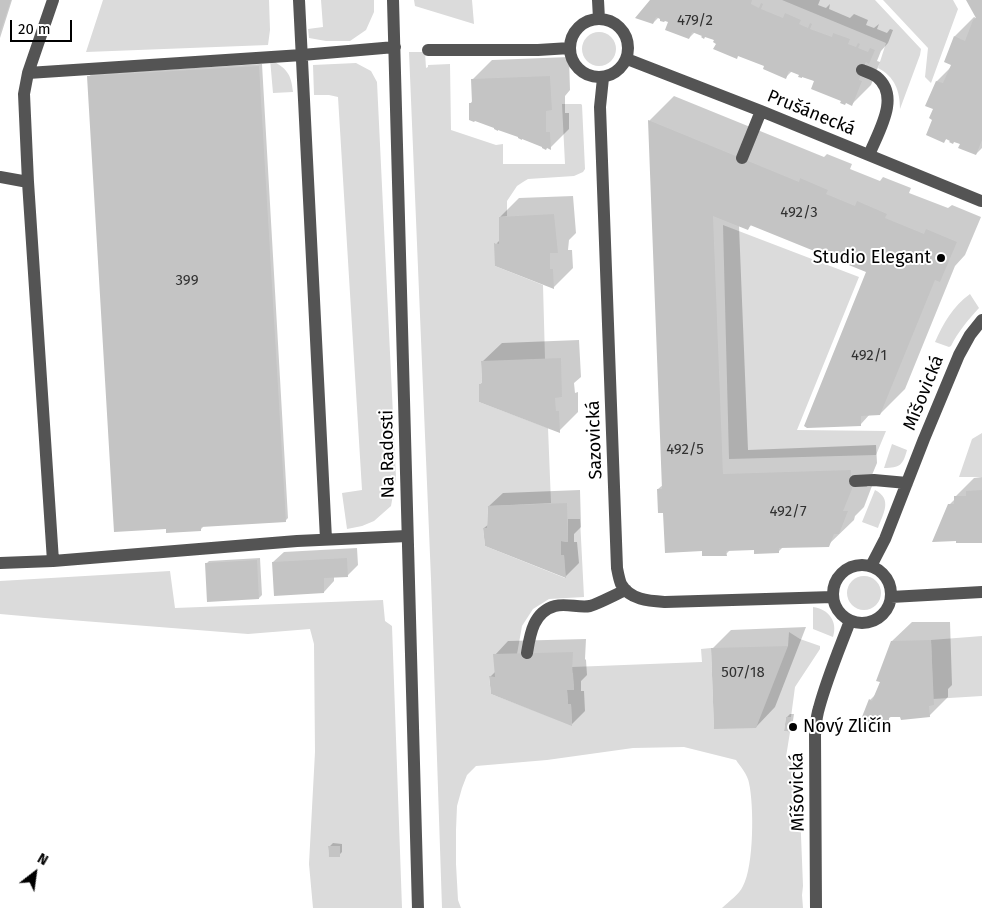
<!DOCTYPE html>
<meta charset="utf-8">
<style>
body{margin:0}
#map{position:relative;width:982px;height:908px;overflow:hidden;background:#fff;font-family:"Fira Sans",sans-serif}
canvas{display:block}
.north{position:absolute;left:10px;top:848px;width:50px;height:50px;-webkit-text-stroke:4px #fff;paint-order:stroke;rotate:30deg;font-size:14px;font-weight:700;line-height:20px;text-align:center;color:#000}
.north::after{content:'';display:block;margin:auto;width:18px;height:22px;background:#000;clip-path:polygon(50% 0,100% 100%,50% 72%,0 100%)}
.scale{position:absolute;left:10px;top:20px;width:62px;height:22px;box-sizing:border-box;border:2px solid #000;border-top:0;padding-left:6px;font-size:15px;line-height:18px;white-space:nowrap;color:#000;-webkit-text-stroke:4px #fff;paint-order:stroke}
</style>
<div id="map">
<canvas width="982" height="908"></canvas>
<div class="north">N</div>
<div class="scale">20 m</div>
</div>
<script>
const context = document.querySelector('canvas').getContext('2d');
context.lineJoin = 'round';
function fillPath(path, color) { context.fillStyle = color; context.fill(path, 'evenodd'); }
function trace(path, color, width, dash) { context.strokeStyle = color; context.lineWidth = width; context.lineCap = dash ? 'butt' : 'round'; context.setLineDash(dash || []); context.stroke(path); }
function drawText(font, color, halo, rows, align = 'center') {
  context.font = font + ' "Fira Sans",sans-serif'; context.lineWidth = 4; context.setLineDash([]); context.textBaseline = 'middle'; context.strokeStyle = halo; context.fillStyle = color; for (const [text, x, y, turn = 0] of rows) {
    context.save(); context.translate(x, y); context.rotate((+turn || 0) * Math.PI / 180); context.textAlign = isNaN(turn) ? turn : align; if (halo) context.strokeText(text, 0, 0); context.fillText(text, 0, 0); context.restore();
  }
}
fillPath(new Path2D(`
 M103,0h166l1,30 -2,15 -182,7z
 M321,0h53v12l-8,18 -16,11h-24l-17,-3 -1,-9 15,-2z
 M414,0h58l2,24 -59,-18z
 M782,0h93l46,49 -1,6 -20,54c0,-18 -5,-32 -22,-41l8,-25z
 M883,0h70l5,9 -27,74 -6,-6 3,-29z
 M582 49a17 17 0 1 1 34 0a17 17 0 1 1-34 0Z
 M409,52h16l1,16 2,-1v-2l22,-1 1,66 45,15 7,-1v20h62l-3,-60h19l1,1 3,64 -2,3 -9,4 -46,3 -5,3 -6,4 -10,15v15l-8,1v27l-4,-1v23l48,19 2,74 -64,3 1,22 -3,1v17l69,26 3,75 -63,3 -1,22h-4l2,18 80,32 -1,-23h-3v-14l7,1v-23h12l4,78 -35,2 -16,10 -11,17 -5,28 -22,23h-6l2,17 81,31 -1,-21h-3l-1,-14h7l-2,-23 130,-5 -1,-13 10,-1 3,80 74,-82 1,-14 11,7 20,7v3l-25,38 -4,30h-5l-2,14 6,1 -4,25 9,1 1,19 3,8 4,101 -1,9 1,13h-81c7,-7 17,-13 21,-22 11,-20 11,-81 6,-103 -1,-8 -9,-17 -13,-23l-52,-13 -51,1 -86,12 -71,6 -9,9 -5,13 -5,18 -1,24v34l2,36 3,8h-19l-11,-329z
 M270,59c17,10 21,14 23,33l-20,1z
 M356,63l15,8 6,11 19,396 -5,28 -17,15 -12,5 -15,3 -5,-36 20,-3 -24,-393 -9,-2h-15l-1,-30z
 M723,225l136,52 -62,153 89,1 -10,24 -147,4z
 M970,294l9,14c-11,12 -21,24 -28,38l-2,1 -14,-5c8,-18 18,-36 35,-48z
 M982,433v44h-23l13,-38z
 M892,444l15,6c-4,15 -7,18 -23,18z
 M875,490c18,9 8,24 3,38l-16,-6z
 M170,571l5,37 208,-8 2,21 7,5 10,282h-89l-4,-44 6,-112 -1,-108 -4,-15 -62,5 -203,-16 -45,-4v-33zM328,846h12v10h-11z
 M847 593a17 17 0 1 1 34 0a17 17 0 1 1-34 0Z
 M813,607c16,2 25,15 20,30l-20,-8z
 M982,636v60l-49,3 -2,-59z`), '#dbdbdb');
fillPath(new Path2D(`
 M0,0h12l-12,38z
 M651,0h169l-2,5 8,3 4,-4 -1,5 21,9 4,-4 14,6 -2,5 8,3 5,-4 -2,5 10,4 3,-4 3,1 -5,13 -7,8 -4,10 3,1 -9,23 -19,19 -9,-4 -28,-19 -15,-7 -8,-3 -6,6 -21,-12 -48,-22 -2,-3 -12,-5 -8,-3 -6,6 -19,-16 -11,-5 -6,6z
 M967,0h15v148l-6,6 -15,-10 -9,-4 -5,-2 -3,3 -10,-21 1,-12 -8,-3 10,-24 14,-14 4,-31 19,-19 4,2z
 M569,57l1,33 -5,6v17h4v16l-19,19 -80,-44 3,-4v-21l19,-19z
 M262,64l26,454 -3,3 -82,4v2l-3,3 -33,-3 -79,-450 4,-3z
 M674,96l150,61 3,-3 25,10 -2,5 30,12 3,-4 28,11 -2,5 39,15 4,-3 29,12 -16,38 -10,11 -50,123 -25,25h-10l-9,10 -54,2 61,-155 -116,-47 -4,5 -9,-3 9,224 128,-5 1,18 -10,24 5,-1 -8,21 -9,9 -1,4 -26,25 -45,2 -5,5 -23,-4 -24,1 -5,5 -23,-4 -38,-38 -7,-23 6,-5 -15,-363z
 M573,196l3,37 -7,7 -1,10h4l1,18 -19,19 -58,-43 5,-5 -1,-22 19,-19z
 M579,340l2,37 -7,6 1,10 3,-1v20l-19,19 -79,-46 3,-3 -1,-20 20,-19z
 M982,477v64l-25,-1 -8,-35 6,-6v-2l19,-19z
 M580,490l1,37 -7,7v8h3l2,21 -13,13 -82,-48 5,-4v-18l14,-13z
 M357,548l1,17 -10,10 -14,1v5l-10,11 -51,-30 11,-10z
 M260,558l2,37 -3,3 -53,-34 3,-3z
 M912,622h38l2,63 -4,4v8l-19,19h-37l-4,3 -18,-19 7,-7 15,-52z
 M806,627l-31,80 -19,20 -44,-78 19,-19z
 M586,639l-1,20 1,1 1,15 -6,6v10h3l1,20 -13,13 -82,-47 6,-6 -1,-16 13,-14z
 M790,714h4l-2,13 -3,3 -2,-13z
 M333,843l9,1v8l-3,3 -9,-9z`), '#0003');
fillPath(new Path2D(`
 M0,0h11l-11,33z
 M650,0h102l-1,4 8,4 2,-5 2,1 -2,5 22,9 2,-5 16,7 -2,4 9,4 2,-5 2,1 -2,5 22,8 1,-4 17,6 -2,5 8,3 2,-4 2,1 -2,4 10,4 2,-4 5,2 -6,14 -3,-2 -4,8 -3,10 3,1 -10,25 -6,-3 -1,2 -5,-2 1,-2 -30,-12 3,-8 -12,-4v1l-4,-1 1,-2 -10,-4 -3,8 -23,-10 1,-3 -26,-10 -1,3 -24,-10 3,-5 -3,-2 1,-2 -9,-3 -1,2 -3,-2 1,-1 -10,-4 -3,7 -24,-9 3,-8 -3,-1 -1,1 -4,-1v-2l-4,-2 -3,7 -18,-6z
 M966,0h16v140l-6,15 -18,-7 2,-4 -6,-2 -1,2 -4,-2 1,-1 -4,-2 -2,4 -18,-8 6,-15 -3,-2 4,-9 -8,-3 11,-25 7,2 8,-18 -7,-3 10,-26 11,5 8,-21 3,-2z
 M259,66l27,456 -85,5v4l-35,2v-4l-52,3 -27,-456z
 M550,76l2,34 -6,1v21h4l1,18 -4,-2 -1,2 -4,-2v-1l-20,-8v1l-4,-2v-1l-20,-7v1l-4,-2v-1l-19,-7 -1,1 -5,-2v-17h3l-1,-24z
 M648,120l151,62 1,-4 28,12 -2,4 29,12 2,-5 30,13 -2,4 39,16 2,-5 31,13 -17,40 -5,-2 -55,135 -19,1v10l-54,2 -3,-2 62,-154 -116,-47 -2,5 -35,-14 10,258 128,-4 1,19 -9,22h5l-9,23h-5l-5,13 -50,1v5l-25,1v-4l-28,1 1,5h-25v-5l-37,2 -2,-40h-5l-1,-24h5z
 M554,214l4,39h-8v16h3l1,20 -59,-23 -1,-23 5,1v-27z
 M561,358l1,39 -7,1 1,13h3l1,22 -81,-31v-18h3l-1,-23z
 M982,490v53h-26v-2l-24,1 16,-38h6v-8h12v-5z
 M567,503l1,39 -7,-1v14h3l2,23 -81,-32 -2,-18h4l1,-22z
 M347,558l1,19 -24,1v15l-50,3 -2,-34z
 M257,560l2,39 -52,3 -2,-39z
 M931,640l3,65 -5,1 1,11 -29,3 -1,-3h-11v4l-29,1 9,-23 3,2 8,-19 -4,-1 15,-40z
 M788,646l-32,82 -42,1 -3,-81z
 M573,652l-1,21h1l1,17h-7l1,14h3l1,22 -81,-32 -2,-18 6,1 -2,-23z
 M786,717h5l-1,15 -6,-1z
 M328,846h12v11h-11z`), '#c4c4c4');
trace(new Path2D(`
 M299,0l27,539
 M393,0l25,908
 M598,0l1,19
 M570 48a29 29 0 1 1 58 0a29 29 0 1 1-58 0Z
 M428,50h110l32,-2
 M627,59l134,52 220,90
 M862,70c5,2 11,4 15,7 24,20 1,55 -8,78
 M28,73l274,-18 93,-8
 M603,78l-3,29 17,461c1,5 2,11 4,16 9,16 28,17 44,18l168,-5
 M742,158l19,-47
 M0,177l28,5
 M855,481l19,-1 33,3
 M53,561l-25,-379 -4,-88 4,-21 25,-73
 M0,563l53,-2 244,-20 110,-5
 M833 594a29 29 0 1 1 58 0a29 29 0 1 1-58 0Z
 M871,566l14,-27 39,-100 35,-84 11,-20 12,-15
 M891,597l91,-5
 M527,653c3,-18 6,-41 28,-47 11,-3 24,2 35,0 10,-3 26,-12 36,-16
 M816,908l-1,-173c1,-9 1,-18 4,-27 8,-30 20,-58 31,-87`), '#545454', 12);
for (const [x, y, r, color] of [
 [941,258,5,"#000"],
 [793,727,5,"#000"]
]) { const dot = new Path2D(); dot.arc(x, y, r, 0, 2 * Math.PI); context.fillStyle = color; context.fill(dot); trace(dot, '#fff', 2); }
drawText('15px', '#313131', null, [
 ["479/2",695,21],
 ["492/3",799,213],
 ["399",187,281],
 ["492/1",869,356],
 ["492/5",685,450],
 ["492/7",788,512],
 ["507/18",743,673]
]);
drawText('18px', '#000', '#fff', [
 ["Prušánecká",811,113,22],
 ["Míšovická",924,393,-68],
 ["Sazovická",595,440,-92],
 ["Na Radosti",388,454,-91],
 ["Míšovická",798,792,-91]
]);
drawText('18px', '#000', '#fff', [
 ["Studio Elegant",931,258],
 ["Nový Zličín",803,727,"left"]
], 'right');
</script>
